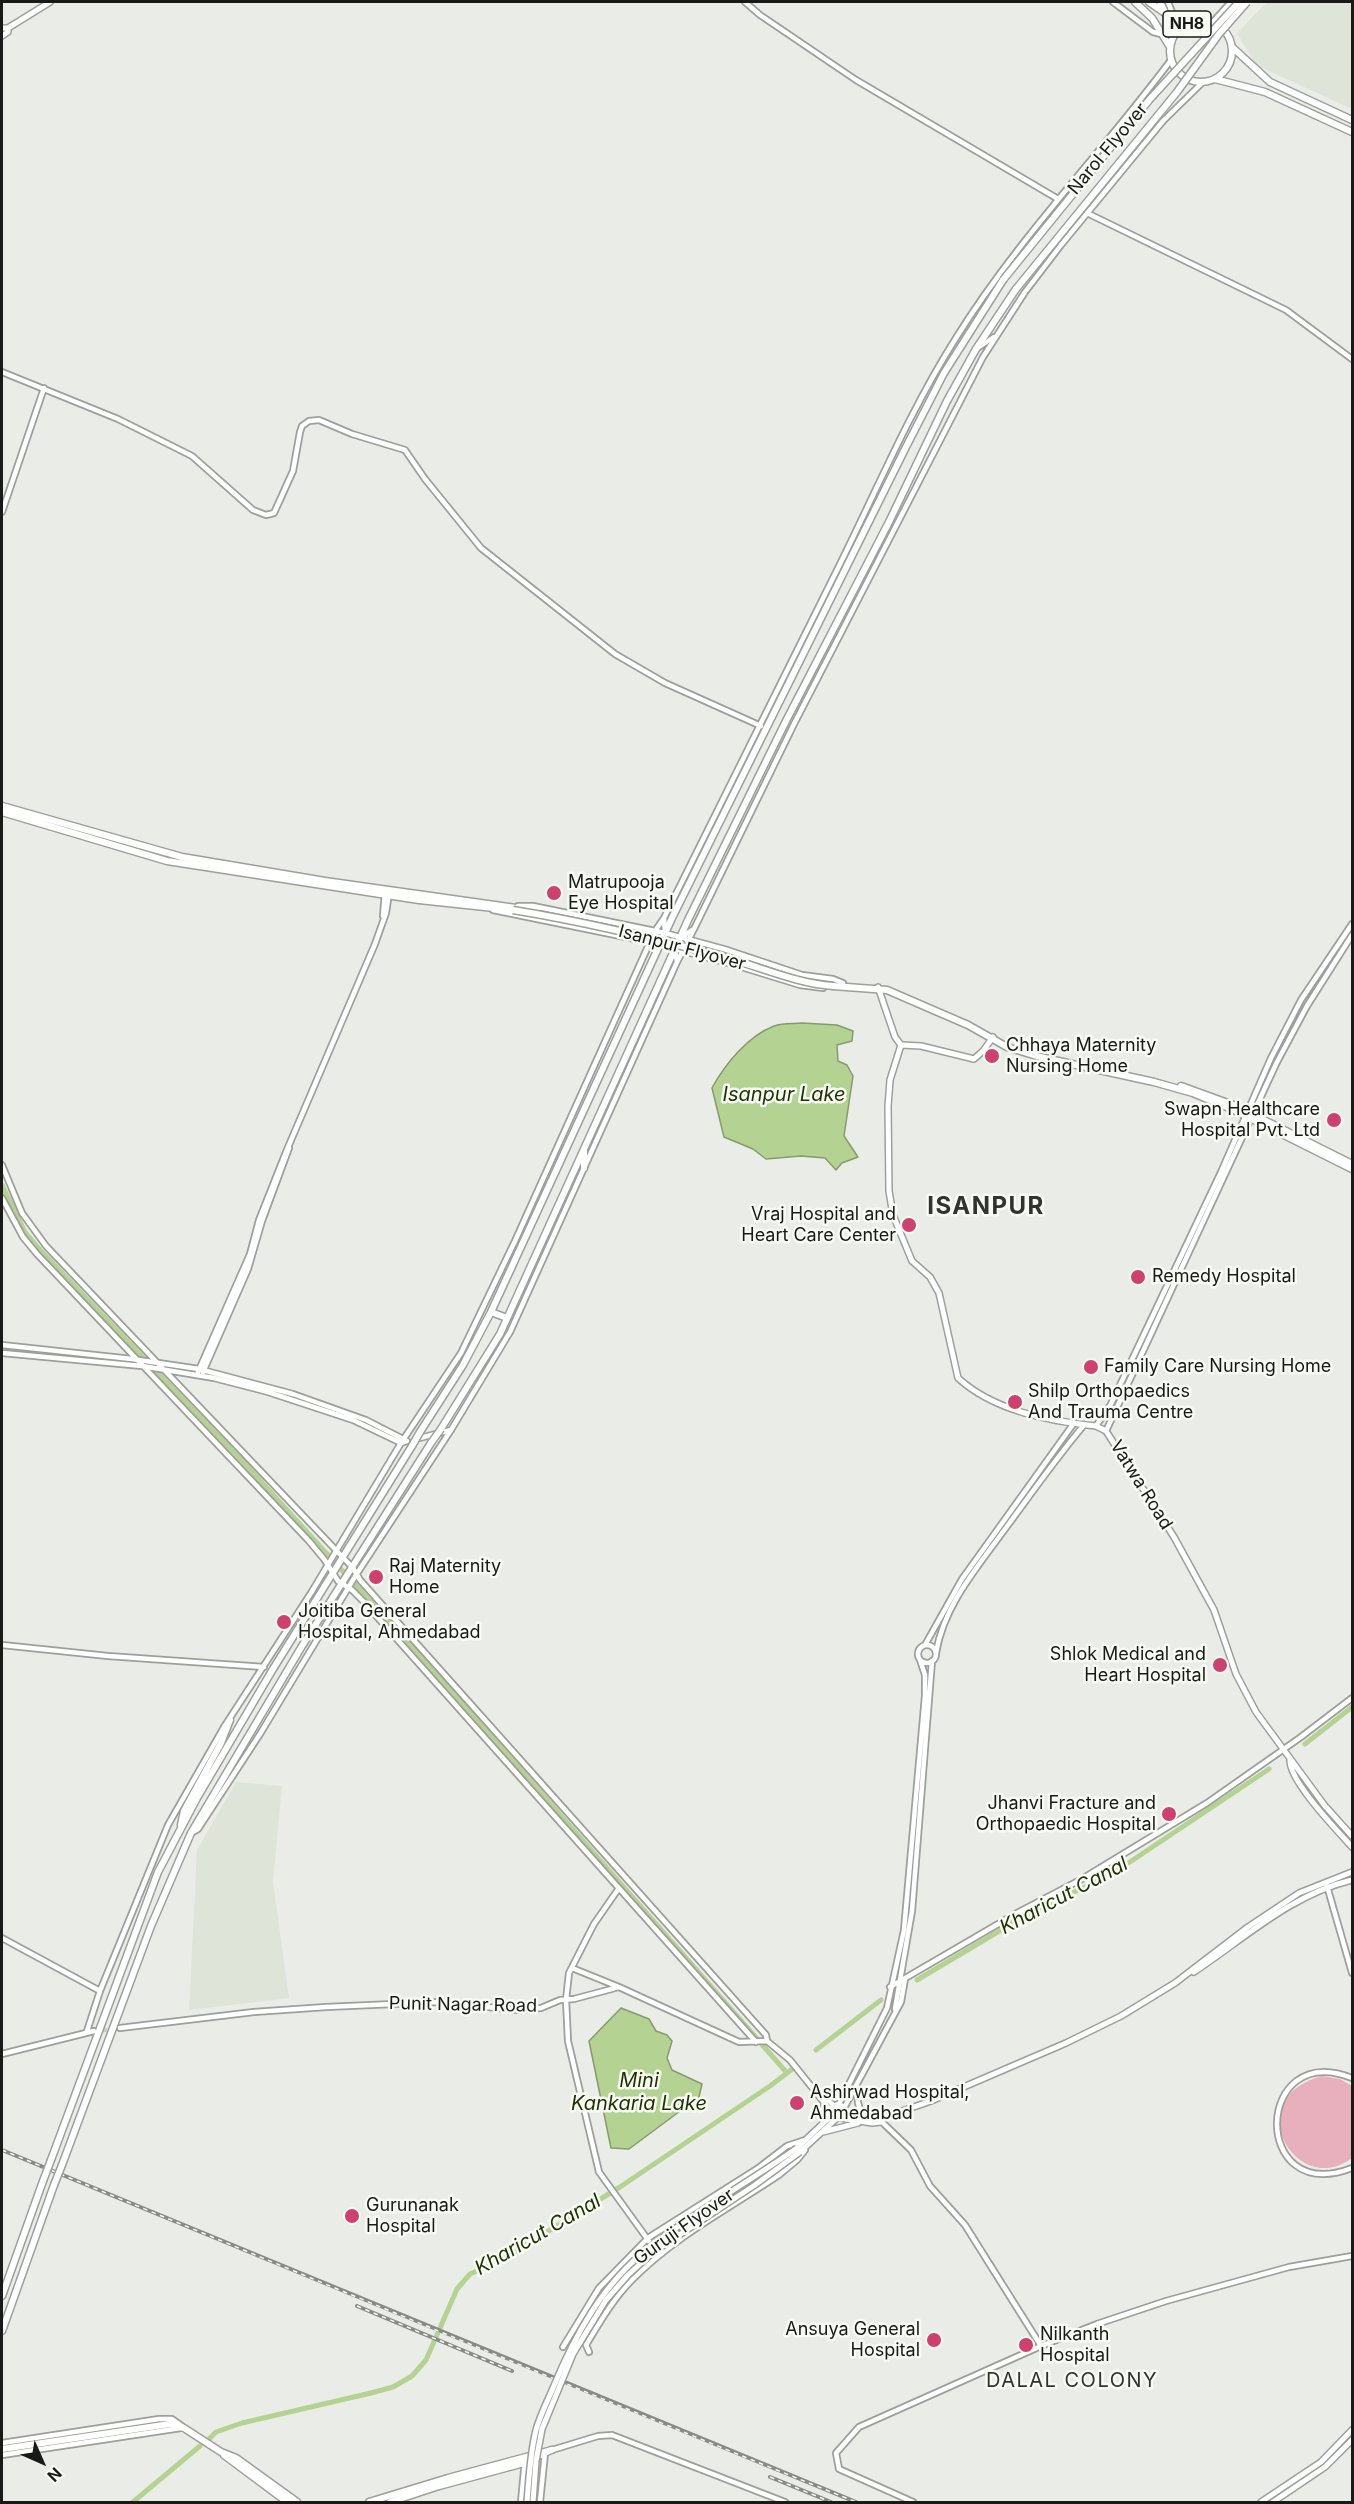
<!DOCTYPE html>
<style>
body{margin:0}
#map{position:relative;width:1354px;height:2504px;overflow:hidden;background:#eaede7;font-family:Inter,sans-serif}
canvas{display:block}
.frame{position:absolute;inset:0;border:3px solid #191a17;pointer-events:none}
.north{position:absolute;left:12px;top:2432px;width:60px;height:60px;-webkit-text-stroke:4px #f7fbf4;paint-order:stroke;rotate:135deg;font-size:16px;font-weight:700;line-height:24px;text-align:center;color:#191a17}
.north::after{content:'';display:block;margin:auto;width:21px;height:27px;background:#191a17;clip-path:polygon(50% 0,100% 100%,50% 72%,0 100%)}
</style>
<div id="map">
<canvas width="1354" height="2504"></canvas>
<div class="frame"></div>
<div class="north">N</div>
</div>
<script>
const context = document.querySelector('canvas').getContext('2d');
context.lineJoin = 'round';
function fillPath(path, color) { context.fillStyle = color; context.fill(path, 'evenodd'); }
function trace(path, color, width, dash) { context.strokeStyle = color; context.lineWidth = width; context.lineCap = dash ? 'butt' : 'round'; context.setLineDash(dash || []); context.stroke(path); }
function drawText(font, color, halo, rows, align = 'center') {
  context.font = font + ' Inter,sans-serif'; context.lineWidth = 5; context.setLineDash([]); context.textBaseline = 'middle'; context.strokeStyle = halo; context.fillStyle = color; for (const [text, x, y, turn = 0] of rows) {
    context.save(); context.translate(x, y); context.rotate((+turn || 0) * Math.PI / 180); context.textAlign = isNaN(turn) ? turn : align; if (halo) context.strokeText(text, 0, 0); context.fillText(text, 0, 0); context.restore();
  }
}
fillPath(new Path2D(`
 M1267,2h85v107l-96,-44 -19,-32z
 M236,1782l46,4 -9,96 16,116 -100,12 8,-160z`), '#dee4d7');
fillPath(new Path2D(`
 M1322,2076l18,3 12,7v72c-55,42 -115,-59 -30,-82z`), '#e8afbc');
const water = new Path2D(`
 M802,1023l35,2 16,6 -1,10 -15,4 1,16 9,4 6,11 -9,60 14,21 -16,6 -6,7 -11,-12 -24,-2 -35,3 -13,-10 -29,-12 -12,-49c13,-24 36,-52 62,-62 9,-3 20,-2 28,-3z
 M621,2008l28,11 7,12 11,4 5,6 -5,17 5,12 30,14 -3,13 -70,52 -18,-1 -22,-107z`);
fillPath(water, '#b4d292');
trace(water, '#869b6d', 1.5);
trace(new Path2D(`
 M2,1185l23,47 16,19 205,214 194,213 347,395
 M1305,1744l47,-37
 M917,1980l116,-69 76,-35 160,-107
 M816,2050l65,-50
 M209,2439l7,-7 26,-9 129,-30 22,-6 19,-11 14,-16 31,-71 13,-15 30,-13 120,-74 150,-101 21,-16
 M133,2502l67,-56`), '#b4d292', 5);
trace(new Path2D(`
 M96,2031l24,-3`), '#cbcdc8', 4.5, [4.5, 2]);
const tertiary = new Path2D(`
 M745,2l15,13 96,65 202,119
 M1113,2l40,30 8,2
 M1168,2l7,18
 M1213,22l18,-20
 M1087,213l199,97 66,49
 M979,347l15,-10
 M2,372l116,47 74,37 61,54 13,5 8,-2 19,-42 7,-39 2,-6 7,-5 10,-1 33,14 53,16 20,29 56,69 134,106 50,29 96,43
 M2,512l42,-124
 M518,906h15l132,27 59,16 78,26 31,4 10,4
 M493,910l152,31 90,24 65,20 23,3
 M383,916l2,-24
 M665,933l-1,-15c58,-119 119,-237 177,-356 37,-75 70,-153 115,-224 62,-100 145,-184 215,-278
 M681,937l13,-8 100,-205 189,-367 42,-65 36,-47 102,-124 40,-39
 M677,962l17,-33
 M2,1165l20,48 24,33 307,322 7,12 406,455 1,6
 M2,1198l21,39 14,17 272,287 15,18 14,22 14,9 11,11 393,441
 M2,1345l130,14 67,10 94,25 73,26 41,21 -6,2 -48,-23 -85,-28 -54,-14 -72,-12 -140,-13
 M198,1372l52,-118 9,-34 27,-68 89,-208 11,-31 3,-20
 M203,1372l45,-103 14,-48 27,-73
 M1096,1426l15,-22 110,-232 50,-114 30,-58 51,-76
 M1106,1431l171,-369 30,-56 45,-71
 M416,1439l35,-9
 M2,1645l106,11 156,11
 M925,1645l37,-66 112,-156
 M918 1654a9 9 0 1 1 18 0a9 9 0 1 1-18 0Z
 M936,1653c8,-49 44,-89 72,-128 25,-34 49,-68 76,-100
 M191,1833l7,-4 62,-95 96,-159 95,-145 59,-98 167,-370 -2,-12
 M1327,1886l25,87
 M619,1888l-25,36 -25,49 -3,27 2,41 31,131 60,83
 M2,1938l98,53
 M572,1968l47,19
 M890,1987l127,-74 65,-34 125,-76 94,-66 51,-39
 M895,2009l17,-98 20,-250
 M120,2028l134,-16 72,-5 113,-5 78,8 24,-2 19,-8 14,-1 45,-12 120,55 28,-1 23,19 41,51
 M87,2031l13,-40 68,-166 56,-98 87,-134 90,-150 60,-90 54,-112 140,-310 9,-13
 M2,2054l92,-23
 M1352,2078c-98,-39 -102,129 0,90
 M857,2087l1,16 4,13
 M822,2097l4,1 8,8
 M839,2104l48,-96 17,-78 21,-234v-21l-5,-15
 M844,2108l57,-106 4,-23
 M882,2122l29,28 19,36 35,39 76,121
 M563,2347l36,-59 49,-50 109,-69 30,-23 18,-6
 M589,2352l-3,-7c14,-23 27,-46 46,-65 42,-43 98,-72 147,-105l18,-15 8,-10
 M2,2443l157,-24h13l10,7
 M552,2450l46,-14 14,-1 173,67
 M2,2455l179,-27
 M521,2502l4,-42
 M540,2502l5,-49
 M913,2502l-74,-33 -3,-16 23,-26 182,-81 56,-22 69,-23 123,-34 63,-11`);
const secondary = new Path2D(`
 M2,28h6l42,-26
 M2,36l6,-4v-4
 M878,987l17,50 6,8 -11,35 -2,26 1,85 4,24 19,46 18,16 9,16 19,85c36,33 91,43 138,48l10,5 68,106 40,73 22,64 20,38 69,94 27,30
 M901,1045l20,1 53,13 9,-8 10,-14
 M1290,1760c-1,21 47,70 62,87
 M1194,1972c51,-34 98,-78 158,-92
 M845,2112l-2,5 -9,1 -3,-6 2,-6 6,-2 5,4 1,4 34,7 52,-18 135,-58 55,-27 54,-33 73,-56 51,-34 53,-21
 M841,2118l31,5 9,-1
 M823,2122l1,-19
 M823,2132l35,-9
 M797,2148l35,-33
 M800,2152l36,-33
 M1261,2502l60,-40 31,-32
 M1273,2502l52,-35 27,-27`);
const primary = new Path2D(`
 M1135,2l17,16 18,29
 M1149,2l26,18 12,3
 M1160,2l6,12
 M1170 51a31 31 0 1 1 62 0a31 31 0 1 1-62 0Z
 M1232,47l38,35 82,38
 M1215,79l50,13 87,40
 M2,806l180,51 143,24 212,30
 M2,812l165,49 252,39 94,10
 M833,986l54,4 81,35 39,22 33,10 114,25 39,11 41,17 118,59
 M1181,1086l55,20 116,58
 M584,1168v-16
 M491,1312l16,6
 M441,1429l59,-95 188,-414 98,-199 103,-199 58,-121 29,-52 40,-60
 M420,1432l43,-67 28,-53 181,-394 234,-471 38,-74 59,-93
 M181,1825l3,-14 37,-68 9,-23
 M51,2160l107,-288 39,-74 76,-129 139,-223
 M62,2165l89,-239 40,-93 111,-187 129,-203
 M2,2296l41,-115
 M2,2331l52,-146
 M2,2449l168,-25 14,4 37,24 15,6 61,44
 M224,2455l63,47
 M369,2502l79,-24 104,-28
 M390,2502l49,-16 85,-23 27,-13`);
trace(tertiary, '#9da09a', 8);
trace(secondary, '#9da09a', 8);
trace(primary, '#9da09a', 9);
trace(tertiary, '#fff', 4.5);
trace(secondary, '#fff', 5);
trace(primary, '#fff', 6);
const rail = new Path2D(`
 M2,2150c284,117 568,237 854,352
 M357,2306l155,65
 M770,2477l61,25`);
trace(rail, '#888a86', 4);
trace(rail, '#f7fbf4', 1.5, [4.5]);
const secondaryBridge = new Path2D(`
 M527,2502c2,-24 3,-48 9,-72 4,-14 11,-28 17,-42 22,-53 50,-105 97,-141 46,-36 99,-65 147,-99
 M533,2502l3,-41 6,-32 31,-75 33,-54 22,-25 24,-22 103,-68 45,-33`);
const primaryBridge = new Path2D(`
 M1003,280l147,-181 89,-97
 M1016,289l161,-197 42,-58 28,-32
 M513,910c73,12 144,29 214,48 36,10 69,25 106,28
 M431,1443l10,-14
 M412,1446l8,-14
 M43,2181l8,-21
 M54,2185l8,-20`);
trace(secondaryBridge, '#9da09a', 8, []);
trace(primaryBridge, '#9da09a', 9, []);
trace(secondaryBridge, '#fff', 5);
trace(primaryBridge, '#fff', 6);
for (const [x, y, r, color] of [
 [554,893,8,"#cd4070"],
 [992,1056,8,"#cd4070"],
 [1334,1120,8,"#cd4070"],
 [909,1225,8,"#cd4070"],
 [1138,1277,8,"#cd4070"],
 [1091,1367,8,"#cd4070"],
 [1015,1402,8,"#cd4070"],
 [376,1577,8,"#cd4070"],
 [284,1622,8,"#cd4070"],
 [1220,1665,8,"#cd4070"],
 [1169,1814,8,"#cd4070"],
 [797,2103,8,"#cd4070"],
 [352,2216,8,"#cd4070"],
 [934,2340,8,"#cd4070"],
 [1026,2345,8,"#cd4070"]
]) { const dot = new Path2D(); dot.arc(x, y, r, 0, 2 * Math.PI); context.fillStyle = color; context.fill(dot); trace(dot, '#f7fbf4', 2); }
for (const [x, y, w] of [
 [1187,24,48]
]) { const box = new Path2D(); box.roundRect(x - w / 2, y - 13, w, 26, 4.5); context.fillStyle = '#f7fbf4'; context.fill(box); trace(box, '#191a17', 1.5); }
drawText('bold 16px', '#191a17', null, [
 ["NH8",1187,24]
]);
drawText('18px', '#191a17', '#f7fbf4', [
 ["Narol Flyover",1108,149,-50],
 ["Isanpur Flyover",682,948,15],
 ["Vatwa Road",1141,1485,58],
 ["Punit Nagar Road",463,2005,1],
 ["Guruji Flyover",684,2227,-35]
]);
drawText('18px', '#191a17', '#f7fbf4', [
 ["Matrupooja",568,883],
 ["Eye Hospital",568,904],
 ["Chhaya Maternity",1006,1046],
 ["Nursing Home",1006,1067],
 ["Swapn Healthcare",1320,1110,"right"],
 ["Hospital Pvt. Ltd",1320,1131,"right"],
 ["Vraj Hospital and",896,1215,"right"],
 ["Heart Care Center",896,1236,"right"],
 ["Remedy Hospital",1152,1277],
 ["Family Care Nursing Home",1104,1367],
 ["Shilp Orthopaedics",1028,1392],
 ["And Trauma Centre",1028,1413],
 ["Raj Maternity",389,1567],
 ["Home",389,1588],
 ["Joitiba General",298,1612],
 ["Hospital, Ahmedabad",298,1633],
 ["Shlok Medical and",1206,1655,"right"],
 ["Heart Hospital",1206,1676,"right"],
 ["Jhanvi Fracture and",1156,1804,"right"],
 ["Orthopaedic Hospital",1156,1825,"right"],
 ["Ashirwad Hospital,",810,2093],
 ["Ahmedabad",810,2114],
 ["Gurunanak",366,2206],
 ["Hospital",366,2227],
 ["Ansuya General",920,2330,"right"],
 ["Hospital",920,2351,"right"],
 ["Nilkanth",1040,2335],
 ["Hospital",1040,2356]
], 'left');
drawText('italic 20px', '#1f3102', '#f7fbf4', [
 ["Isanpur Lake",784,1095],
 ["Kharicut Canal",1064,1896,-28],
 ["Mini",639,2081],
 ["Kankaria Lake",639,2104],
 ["Kharicut Canal",538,2235,-30]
]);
context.letterSpacing = '1.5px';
drawText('20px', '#30332e', '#f7fbf4', [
 ["DALAL COLONY",1072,2381]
]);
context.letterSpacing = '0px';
context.letterSpacing = '1.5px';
drawText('bold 24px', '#30332e', '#f7fbf4', [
 ["ISANPUR",986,1207]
]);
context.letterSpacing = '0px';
</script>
